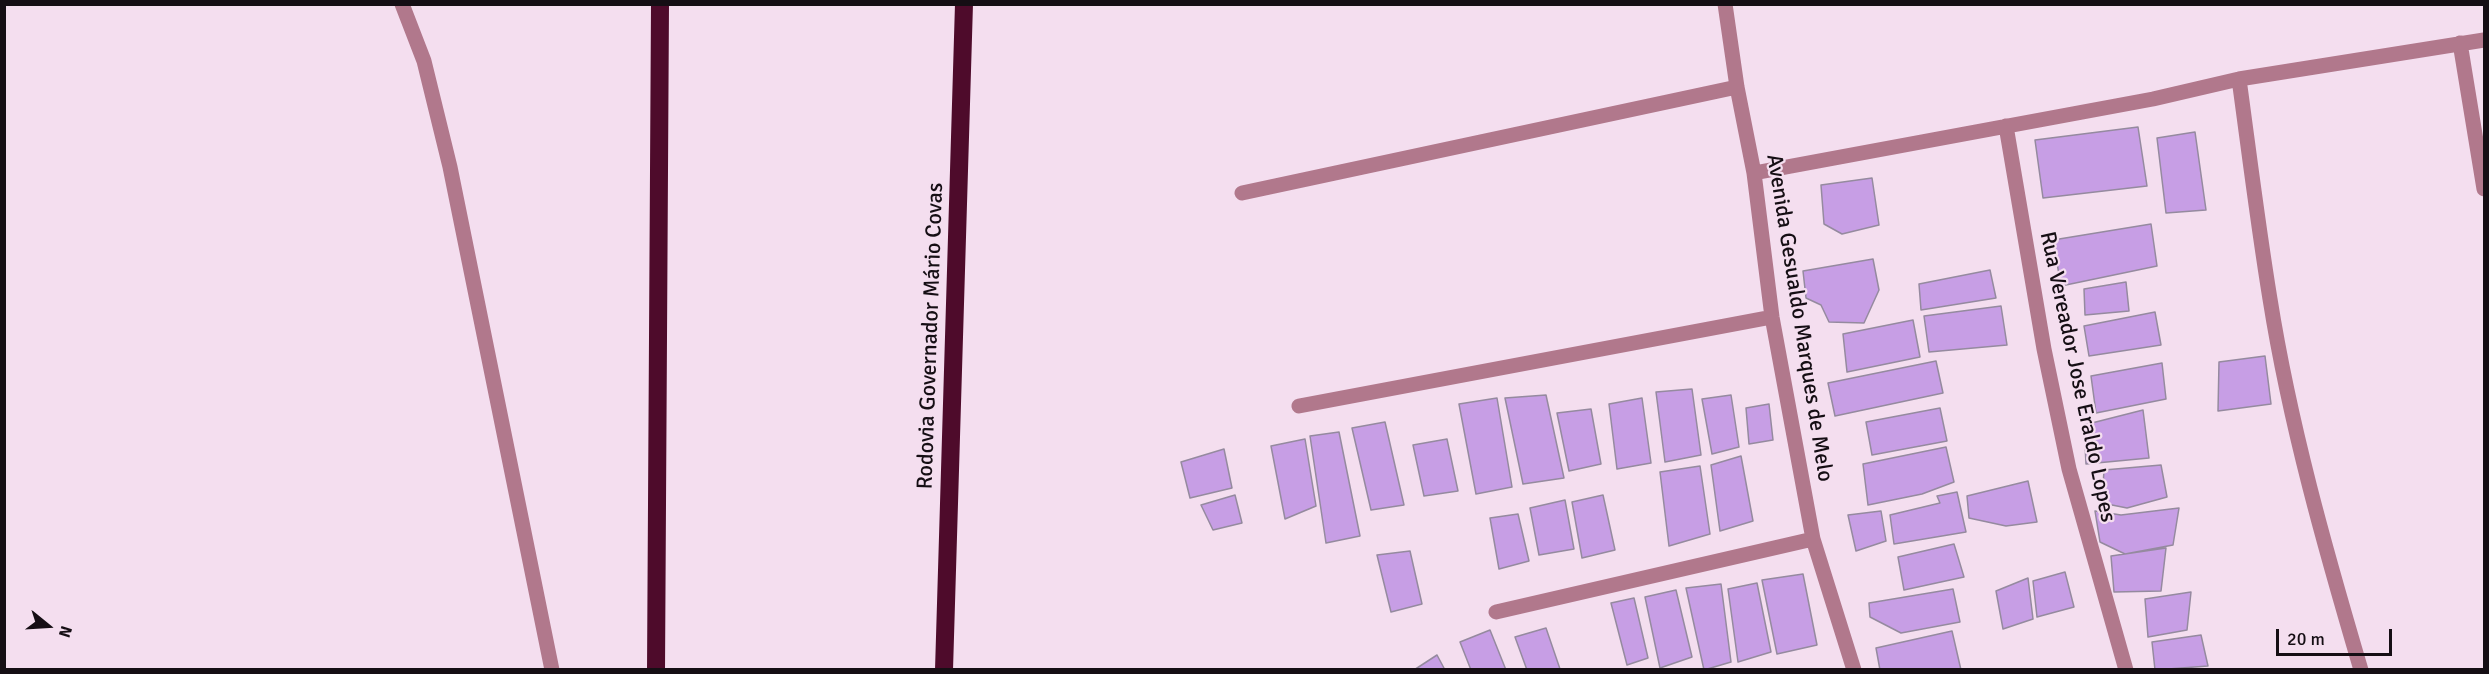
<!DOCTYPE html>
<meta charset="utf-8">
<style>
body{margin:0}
#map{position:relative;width:2489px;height:674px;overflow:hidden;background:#f4deef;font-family:Signika,sans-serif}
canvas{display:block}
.frame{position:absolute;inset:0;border:6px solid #150e14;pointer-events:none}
.north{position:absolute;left:18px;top:596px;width:60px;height:60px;-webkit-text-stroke:4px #f4deef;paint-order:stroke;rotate:108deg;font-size:16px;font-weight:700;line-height:24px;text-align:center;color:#150e14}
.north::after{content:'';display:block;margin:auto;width:21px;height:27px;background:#150e14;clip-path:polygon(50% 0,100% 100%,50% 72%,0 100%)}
.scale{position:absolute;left:2276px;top:629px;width:116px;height:27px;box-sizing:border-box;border:3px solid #150e14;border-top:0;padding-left:8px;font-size:18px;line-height:21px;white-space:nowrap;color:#150e14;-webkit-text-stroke:4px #f4deef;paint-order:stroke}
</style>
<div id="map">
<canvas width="2489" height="674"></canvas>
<div class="frame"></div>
<div class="north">N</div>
<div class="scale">20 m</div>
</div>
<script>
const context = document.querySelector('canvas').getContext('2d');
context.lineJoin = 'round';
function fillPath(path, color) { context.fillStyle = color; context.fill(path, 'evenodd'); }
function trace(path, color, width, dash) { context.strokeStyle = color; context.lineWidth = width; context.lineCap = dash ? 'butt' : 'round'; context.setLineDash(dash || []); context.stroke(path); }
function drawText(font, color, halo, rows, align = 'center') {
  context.font = font + ' Signika,sans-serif'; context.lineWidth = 4.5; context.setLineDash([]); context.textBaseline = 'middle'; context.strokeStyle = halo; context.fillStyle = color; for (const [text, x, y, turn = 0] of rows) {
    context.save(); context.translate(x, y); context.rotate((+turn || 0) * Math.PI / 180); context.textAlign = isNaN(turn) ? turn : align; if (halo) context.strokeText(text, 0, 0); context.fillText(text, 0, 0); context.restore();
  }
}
const building = new Path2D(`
 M2138,127l9,59 -104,12 -8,-58z
 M2195,132l11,78 -40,3 -9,-75z
 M1872,178l7,47 -37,9 -18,-10 -3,-39z
 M2151,224l6,42 -96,20 -8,-46z
 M1873,259l6,31 -15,33 -35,-1 -8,-17 -15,-7 -3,-27z
 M1990,270l6,28 -75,12 -2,-26z
 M2126,282l3,29 -44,4 -1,-26z
 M2001,306l6,39 -78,7 -5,-36z
 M2155,312l6,33 -72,11 -5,-30z
 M1913,320l7,37 -73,15 -4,-38z
 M2265,356l6,48 -53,7 1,-49z
 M1936,361l7,32 -108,23 -7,-33z
 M2162,363l4,36 -70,14 -5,-37z
 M1692,389l9,66 -36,7 -9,-70z
 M1546,395l18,83 -41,6 -18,-86z
 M1731,395l8,52 -27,7 -10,-55z
 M1497,398l15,89 -36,7 -17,-90z
 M1642,398l9,65 -34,6 -8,-65z
 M1769,404l4,36 -24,4 -3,-36z
 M1940,408l7,33 -75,14 -6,-33z
 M1591,409l10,55 -32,7 -12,-58z
 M2143,410l6,48 -63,6 -2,-39z
 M1385,422l19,83 -33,5 -19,-82z
 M1339,432l21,104 -34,7 -16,-107z
 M1305,439l11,67 -31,13 -14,-73z
 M1447,439l11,52 -34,5 -11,-51z
 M1946,447l8,35 -32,12 -54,11 -5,-41z
 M1224,449l8,39 -42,10 -9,-36z
 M1741,456l12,65 -33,10 -9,-66z
 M2161,465l6,32 -40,11 -25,-5 2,-33z
 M1700,466l10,68 -41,12 -9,-74z
 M2028,481l9,41 -31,4 -37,-8 -2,-22z
 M1957,492l9,40 -72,12 -4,-29 50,-12 -3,-7z
 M1235,495l7,28 -29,7 -12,-25z
 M1603,495l12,55 -33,8 -10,-56z
 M1565,500l9,49 -35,6 -9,-47z
 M2179,508l-6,37 -48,9 -25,-12 -5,-31 26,4z
 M1881,511l5,30 -30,10 -8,-36z
 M1518,514l11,47 -30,8 -9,-51z
 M1954,544l10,33 -60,13 -6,-33z
 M2166,548l-5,43 -47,1 -3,-36z
 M1410,551l12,53 -31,8 -14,-57z
 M2065,572l9,35 -37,10 -4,-36z
 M1803,574l14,71 -40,9 -15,-74z
 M2028,578l5,41 -30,10 -7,-38z
 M1757,583l14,69 -33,10 -10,-73z
 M1721,584l10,78 -27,8 -18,-82z
 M1953,589l7,33 -59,11 -31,-16 -1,-14z
 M1676,590l16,67 -32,11 -15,-71z
 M2191,592l-4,38 -39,7 -3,-38z
 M1634,598l14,60 -21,7 -16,-62z
 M1546,628l14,41 -33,1 -12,-33z
 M1490,630l16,40h-35l-11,-28z
 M1952,631l9,39h-81l-4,-22z
 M2201,635l7,31 -53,4 -3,-28z
 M1437,655l8,15h-31z`);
fillPath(building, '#c79ee5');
trace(building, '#958a9f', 1.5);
trace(new Path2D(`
 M402,4l22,57 26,106 102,503
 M1725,4l12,83 17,86 18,144 41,222 41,131
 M2460,43l24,146
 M2239,79c10,73 19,147 31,220 20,126 55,249 91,371
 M2006,126l38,223 25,120 57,201
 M1754,173l399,-74 86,-20 245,-39
 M1242,193l495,-106
 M1299,406l473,-89
 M1496,612l317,-73`), '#b1788c', 15);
trace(new Path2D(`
 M656,670l4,-666
 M944,670l20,-666`), '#4e0b2b', 18);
drawText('22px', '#150e14', '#f4deef', [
 ["Avenida Gesualdo Marques de Melo",1799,318,81],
 ["Rodovia Governador Mário Covas",931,336,-88],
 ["Rua Vereador Jose Eraldo Lopes",2077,377,78]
]);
</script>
